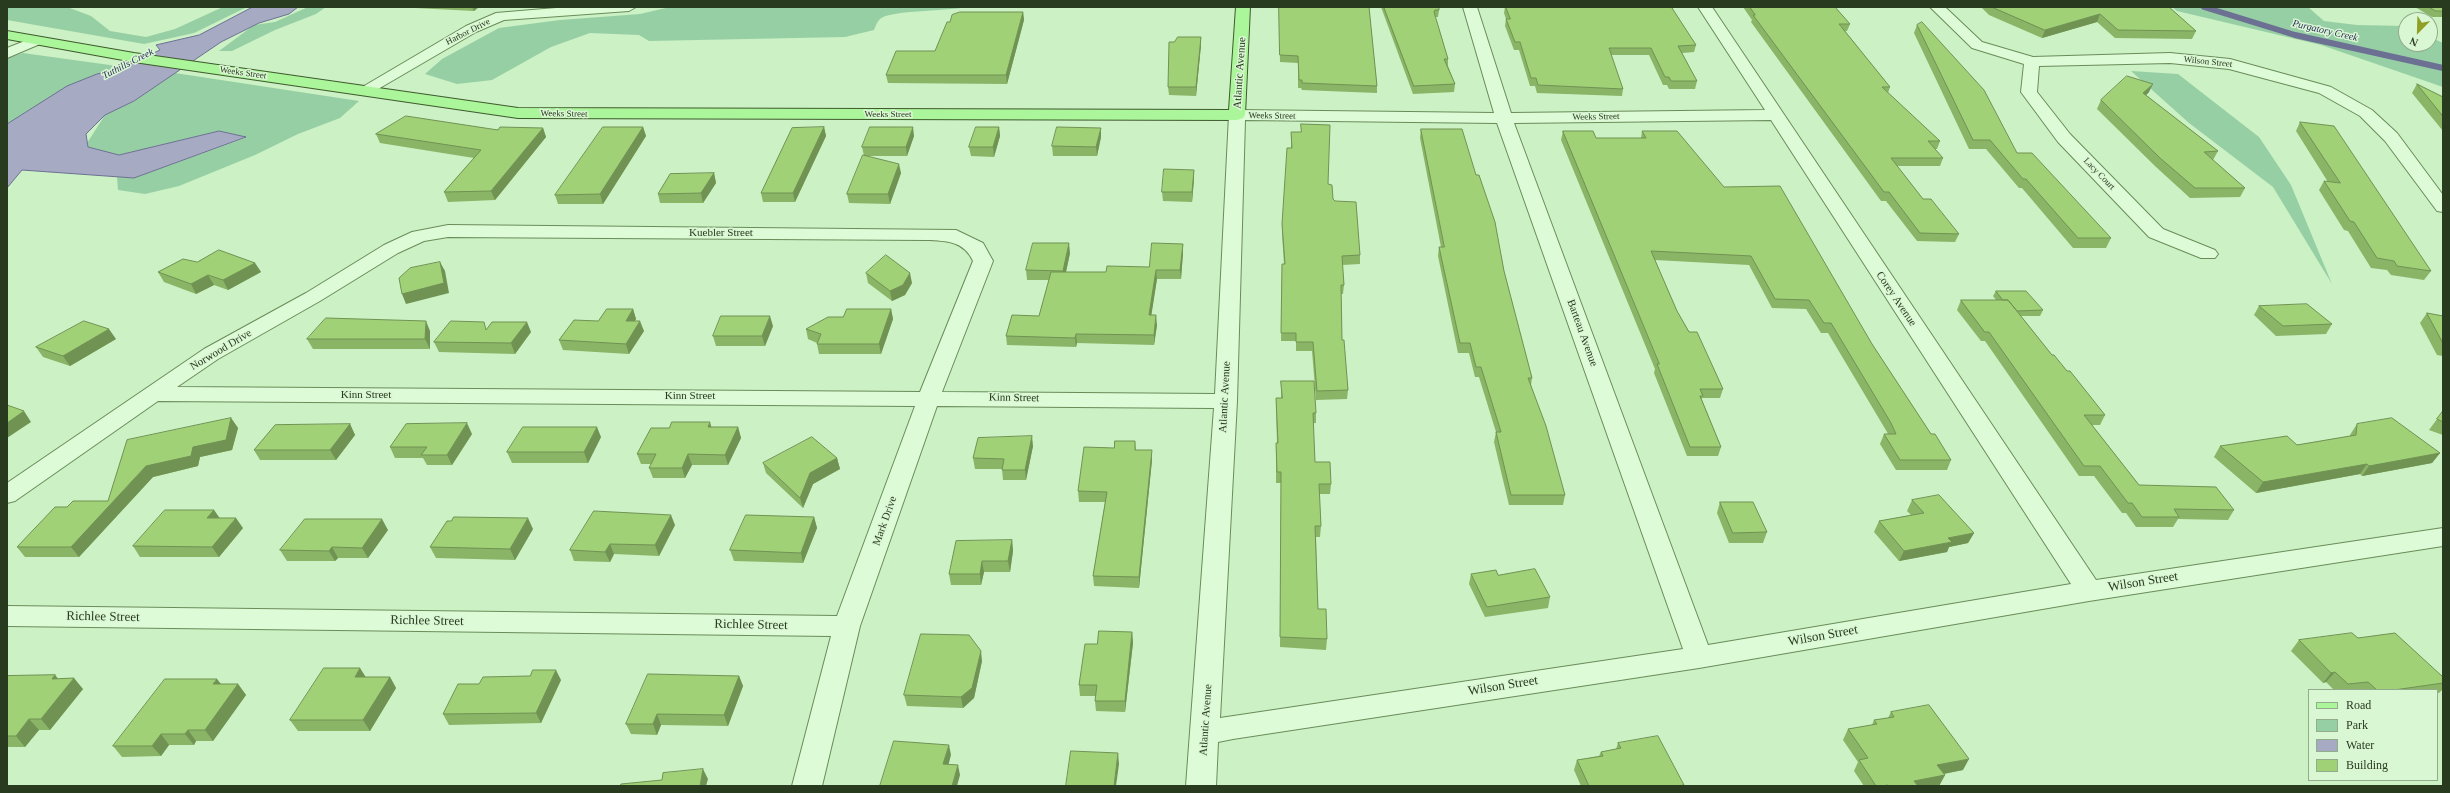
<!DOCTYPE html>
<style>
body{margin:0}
#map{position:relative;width:2450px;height:793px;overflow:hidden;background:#cbf1c4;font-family:"Times New Roman",serif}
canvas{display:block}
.frame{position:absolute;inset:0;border:8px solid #293b1e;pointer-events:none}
.legend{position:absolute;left:2308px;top:689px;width:130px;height:92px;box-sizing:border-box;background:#daf7d4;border:1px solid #93ac8b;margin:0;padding:5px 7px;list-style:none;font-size:12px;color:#293b1e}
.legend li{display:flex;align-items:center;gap:8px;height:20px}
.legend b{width:20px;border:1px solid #93ac8b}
.north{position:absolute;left:2398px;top:12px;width:40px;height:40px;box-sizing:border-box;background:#daf7d4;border:1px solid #93ac8b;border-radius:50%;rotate:203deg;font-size:11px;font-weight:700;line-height:16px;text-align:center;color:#293b1e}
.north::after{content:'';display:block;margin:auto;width:14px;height:18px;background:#909f26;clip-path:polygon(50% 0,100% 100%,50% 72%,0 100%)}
</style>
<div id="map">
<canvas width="2450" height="793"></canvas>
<div class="frame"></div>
<ul class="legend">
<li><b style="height:5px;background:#abf59a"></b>Road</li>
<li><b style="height:11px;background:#97cfa5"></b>Park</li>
<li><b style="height:11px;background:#a6abc3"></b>Water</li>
<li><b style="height:11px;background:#a0d177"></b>Building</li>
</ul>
<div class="north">N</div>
</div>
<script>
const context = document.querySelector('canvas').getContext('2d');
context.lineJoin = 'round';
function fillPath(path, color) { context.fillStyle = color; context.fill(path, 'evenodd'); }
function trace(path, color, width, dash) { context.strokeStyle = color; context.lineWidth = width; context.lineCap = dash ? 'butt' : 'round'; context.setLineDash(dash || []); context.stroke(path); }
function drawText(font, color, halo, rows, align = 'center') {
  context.font = font + ' "Times New Roman",serif'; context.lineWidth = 3; context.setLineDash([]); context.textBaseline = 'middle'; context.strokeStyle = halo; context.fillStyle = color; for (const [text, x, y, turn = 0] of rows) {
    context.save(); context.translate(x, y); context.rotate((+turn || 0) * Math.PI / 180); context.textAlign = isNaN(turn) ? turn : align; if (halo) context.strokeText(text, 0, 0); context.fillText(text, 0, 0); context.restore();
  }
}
fillPath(new Path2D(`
 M7,7h60l24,9 19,15 36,6 29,-8 48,-22h24l-53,26 -50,11 -137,-24z
 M308,7h18l-10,7 -41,16 -43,21h-13l35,-26 21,-3z
 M670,7h298c-18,4 -79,3 -88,12 -3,3 -5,8 -6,11l-29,7 -196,4 -10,-6 -49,-2 -39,14 -59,33 -35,4 -32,-10 17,-15 57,-31 61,-8 80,-6z
 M2172,7h136l16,14 33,4 49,1v18h24v-7l13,6v44l-122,-42 -144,-34z
 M23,53l101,14c-49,12 -75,31 -117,57v-66z
 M2131,71l47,3 81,63 32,48 41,99 -59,-97 -84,-64z
 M175,73l184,28 -19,17 -42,16 -43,21 -76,31 -34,8 -27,-4 -1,-13 17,1 111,-40 -26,-7 -100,24 -31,-8 -1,-4 18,-28 29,-14z`), '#97cfa5');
const water = new Path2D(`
 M253,7h45l-9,7 -30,9 -38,19 -87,59 -29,14 -19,19 2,13 31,8 100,-24 27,6 -112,41 -112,-8 -15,18v-64l60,-38 30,-12 27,-7 36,-17 -4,-5 43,-10z`);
fillPath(water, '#a6abc3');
trace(water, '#6c7092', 1);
trace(new Path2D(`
 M2204,7l91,28 148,33`), '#6c7092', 6);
const minor = new Path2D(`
 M568,7h68l-7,4 -125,9 -28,12 -103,60 -6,2 -8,-5 107,-63 30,-13z
 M1463,7h14l34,106 254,-3 -67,-103h14l384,573 347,-52v18l-354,55 -390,67 -466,71 -15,3 -2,44h-30l28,-378 -277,-2 -77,220 -38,160h-30l39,-150 -824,-10v-20l830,10 78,-210 -757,-5 -143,100 -8,2v-20l197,-134 102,-56 78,-48 28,-13 36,-7 508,5 27,13 10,18 -51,131 273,2 14,-279 2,-3 6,-2 257,3zM1245,120l252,3 186,526 -463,69 17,-317zM1771,120l300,464 -363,61 -194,-522zM448,237l479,3c20,1 37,1 46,21l-53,131 -743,-5 41,-28 102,-58 78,-48 26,-12z
 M1930,7h15l37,35 51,15 137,-4 60,6 101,28 41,23 25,23 46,62v17l-6,-1 -52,-70 -25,-25 -41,-23 -90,-24 -59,-6 -131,3 -2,26 33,42 93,95 52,21 3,4 -3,4h-14l-52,-21 -91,-95 -37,-50 3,-28 -52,-16z
 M35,37l7,4 -2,3 -33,14v-10z`);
const major = new Path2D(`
 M1236,7h14l-5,108 -2,3 -6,2 -719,-2 -384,-56 -127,-23v-8l127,22 384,55 711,2z`);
trace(minor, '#6a8c59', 2);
trace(major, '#3f5a2d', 2);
fillPath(minor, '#defbd8');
fillPath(major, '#abf59a');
fillPath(new Path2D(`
 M396,7h83l-5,4z
 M1279,7h90l8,79v7l-75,-3 -1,-2h-3v-25l-18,-1z
 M1381,7h58v3l-1,7h-3l13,42v7l7,18 -1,8 -41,2z
 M1505,7h168v3l23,35 -2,7 -12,1 15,28 -2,8h-26l-2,-4h-4l-14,-30h-38l12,34 -1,7 -85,-3 -2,-7h-5l-11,-36h-5l-9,-24 1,-7 -2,-6z
 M1743,7h92l15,17 -3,7h-2l45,56 -2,6 52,48 -3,8h-2l8,9 -3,8h-43l26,33 36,35 -4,8 -38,-1 -31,-40h-5l-130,-179 1,-2z
 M1981,7h188l27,24 -4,8 -77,-1 -18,-16 -55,16 -53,-23z
 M2415,7h28v10h-11z
 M1023,12l1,8 -17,64 -119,-1 -2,-8 49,-24 15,-29z
 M1917,25l100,128 94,85 -5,10h-33l-51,-60h-3l-33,-39h-17l-55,-116z
 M1201,37v8l-5,51 -27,-1 -1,-8 6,-45z
 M2417,84l26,13v34l-31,-38z
 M2149,92l-3,3 72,56 -5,9 32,28 -5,9 -50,1 -34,-31 -59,-58 4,-9z
 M2300,122l131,149 -7,9 -33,-5 -4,-5 -16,-2 -23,-37 -4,-1 -25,-40 5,-9 4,1 -32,-51z
 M1301,124l27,60 5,15 27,56v9l-18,1 2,20 -1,9h-2l1,46 6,50 -1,9 -31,1 -4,-49h-16v-10h-15l1,-77h2l-2,-31v-9l9,-76v-16h10z
 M643,127l3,9 -43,68h-45l-3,-9z
 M824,127l2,9 -31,66h-32l-2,-9z
 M999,127l1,9 -6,21 -23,-1 -2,-9z
 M543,128l3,9 -51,63 -47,2 -4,-10 30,-34 -94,-15 -4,-9z
 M1101,128v9l-4,19h-44l-1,-10z
 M1421,129l83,142 28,107 -1,7 34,110 -2,10h-54l-15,-63 2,-10 -17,-55h-4l-6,-24h-11l-20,-97 1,-9h2l-21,-109z
 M1563,131l33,7h45l1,-7 82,56 148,157 59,90 20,26 -4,10h-51l-16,-26 4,-10h4l-1,-2 -59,-99h-7l-15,-24 -34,-1 -23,-43 -94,-5 22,51 46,78 -3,9h-18v2l19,47 -3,9h-31l-33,-83 1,-4 -94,-229z
 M914,136l-7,20h-42l36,17 -11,31 -41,-1 -2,-9 17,-38 -2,-9z
 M1194,170v9l-2,23 -29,-1 -1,-9z
 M714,173l2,10 -13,20h-43l-2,-9z
 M1183,244v9l-2,26h-24l-6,36 6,10 -3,20 -77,-2 -1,4 -69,-2 -1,-9 33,-20 10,-36h-22l-1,-10 44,-17 -4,19h40l43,-5z
 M197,262l58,1 6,9 -33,18 -14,-5 -18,9 -32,-12 -6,-10z
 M866,273l46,10 -7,12 -13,6 -24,-18z
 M1996,291l47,19 -3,6h-19l31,39 15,16 38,44 -5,10h-8l47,60 95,25 -6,10 -50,-1 -5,8h-37l-10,-14h-4l-28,-37h-15l-94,-135h-4l-24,-31 4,-10h35l-3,-4z
 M2259,306l73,18 -6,10 -50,2 -22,-21z
 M633,309l3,10 -1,2 9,10 -15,23 -66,-4 -4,-10z
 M891,309l2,10 -12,35h-62l-2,-10v-1l-9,-4 -2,-10 37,-12z
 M2427,313l16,3v40l-6,-1 -17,-32z
 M773,326l-8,20h-49l-3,-10z
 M487,329l44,3 -16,22 -76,-2 -5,-10z
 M430,331v18h-117l-6,-10z
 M116,339l-46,27 -27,-9 -7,-10z
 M1281,381l35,32v10h-3l2,39 16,22 -1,10h-11l2,32 -1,11h-4l2,72 9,30 -1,11 -46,-3 1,-164h-5v-40h1l-1,-35v-10h5z
 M2443,411v24l-14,-5z
 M231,418l7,10 -6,22 -32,7 -2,9 -45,11 -74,80h-54l-8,-10 91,-46z
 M350,424l5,11 -19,25h-76l-6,-10z
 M2357,424l83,29 -8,10 -70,13 -2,-2 -104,19 -42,-36 6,-11 77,-1 53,-9v-1z
 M711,427h27l3,11 -13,27h-36l-7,13h-32l-4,-10 2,-4h-10l-4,-10 32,-26z
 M472,434l-20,31h-25l-4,-7h-28l-5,-11z
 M601,437l-13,26h-76l-5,-11z
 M1135,441l1,9 16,10 -13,128 -45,-2 -1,-10 12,-74h-26l-1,-11 36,-43z
 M1033,446l-7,34h-23l-1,-11h-27l-2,-11z
 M837,458l3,11 -27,15 -10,24 -37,-35 -3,-10z
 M1912,500l62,33 -6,10 -19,4 -2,5 -48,9 -25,-29 5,-11 32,-6 -4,-4z
 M1720,502l47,30 -4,11h-34l-12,-30z
 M214,510l5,8 24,10 -24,29h-79l-7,-11z
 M814,517l3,11 -14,35 -69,-2 -4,-11z
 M675,525l-16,31 -45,-2 -4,8 -36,-1 -4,-11z
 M533,529l-18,31 -79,-2 -6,-11z
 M388,530l-20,28h-30l-3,3h-48l-7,-11z
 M1012,540l1,11 -3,21h-26l-3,13h-30l-2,-11z
 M1471,574l27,1 52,22 -2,11 -63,9 -16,-33z
 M1132,632l1,11 -8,69 -29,-1 -1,-10 1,-5h-16l-1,-11 18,-41z
 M2358,638l85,39v12l-4,4h-2v-3h-103l-8,-8 -3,1 -32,-32 8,-11z
 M982,661l-8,37 -11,10 -56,-2 -3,-11z
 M55,675l3,4 25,10 -33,41h-11l-14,17h-18v-71z
 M739,676l4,10 -15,40 -67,-1 -4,10 -26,-1 -5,-10z
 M366,677h24l6,11 -26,43h-72l-8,-11z
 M561,680l-20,43 -92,2 -6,-11z
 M221,684h17l8,11 -33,46h-17l-2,4h-25l-8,11 -39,1 -9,-11z
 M1891,712l72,58 -19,4 1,1 -6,11h-75l-10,-15 4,-9 -15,-22 5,-11 24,-4 2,-5 14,-2z
 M1618,743l66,42 -1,1h-102l-7,-16 3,-10 22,-4 2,-4 15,-3z`), '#8ab466');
fillPath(new Path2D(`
 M472,7h7l-5,4z
 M1023,12l1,8 -17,64 -1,-9z
 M2100,14l-3,8 -55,16 3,-8z
 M1201,37v8l-5,51v-9z
 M2153,84l-4,8 -10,10 4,-9z
 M643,127l3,9 -43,68 -3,-10z
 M824,127l2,9 -31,66 -2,-9z
 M913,127l1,9 -7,20 -1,-9z
 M999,127l1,9 -6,21 -1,-10z
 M543,128l3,9 -51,63 -4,-9z
 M1101,128v9l-4,19 -1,-9z
 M899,164l2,9 -11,31 -2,-10z
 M1194,170v9l-2,23v-10z
 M714,173l2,10 -13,20 -2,-10z
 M1069,243l1,10 -6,28 -1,-10z
 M1183,244v9l-2,26 -1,-9z
 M440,262l5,9 4,22 -43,11 -4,-10z
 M255,263l6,9 -33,18 -5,-10z
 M1156,270l1,9 -7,45 -1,-9z
 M910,273l2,10 -7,12 -13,6 -2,-10z
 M208,275l6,10 -18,9 -5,-10z
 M633,309l3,10 -7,12 -3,-10z
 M891,309l2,10 -12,35 -2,-10z
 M1156,315l1,10 -3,20v-10z
 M770,316l3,10 -8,20 -3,-10z
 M426,321l4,10v18l-5,-10z
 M640,321l4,10 -15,23 -3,-10z
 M527,322l4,10 -16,22 -4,-11z
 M109,329l7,10 -46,27 -7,-10z
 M1076,334l1,9 -1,4 -1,-9z
 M24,411l7,11 -24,16v-15z
 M231,418l7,10 -6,22 -32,7 -2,9 -45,11 -74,80 -8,-10 75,-81 47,-19z
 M710,422l3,11 -5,-6z
 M467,423l5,11 -20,31 -5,-10z
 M350,424l5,11 -19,25 -6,-10z
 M597,427l4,10 -13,26 -4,-11z
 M738,427l3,11 -13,27 -3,-10z
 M1032,436l1,10 -7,34 -1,-10z
 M1152,450v10l-13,128v-11z
 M2440,453l-8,10 -70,13 7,-10z
 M688,454l4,11 -7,13 -3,-10z
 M837,458l3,11 -27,15 -10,24 -3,-10 10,-25z
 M2367,464l-7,10 -104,19 7,-11z
 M214,510l7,10 -14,-2z
 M671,515l4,10 -16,31 -4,-11z
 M814,517l3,11 -14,35 -2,-10z
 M236,518l7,10 -24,29 -7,-10z
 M528,518l5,11 -18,31 -5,-11z
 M382,519l6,11 -20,28 -6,-10z
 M1974,533l-6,10 -19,4 -2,5 -48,9 5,-10 44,-13z
 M1012,540l1,11 -3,21 -2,-11z
 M610,544l4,10 -4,8 -5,-10z
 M332,547l6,11 -3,3 -6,-10z
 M982,561l2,11 -3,13 -1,-11z
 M1132,632l1,11 -8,69v-11z
 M981,651l1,10 -8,37 -11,10 -2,-11z
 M360,668l7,11 -12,-2z
 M556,670l5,10 -20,43 -5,-10z
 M2335,672l-9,10 -3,1 8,-10z
 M55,675l9,11 -12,-7z
 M739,676l4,10 -15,40 -4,-11z
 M390,677l6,11 -26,43 -7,-11z
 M74,678l9,11 -33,41 -9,-11z
 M217,679l8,10 -12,-5z
 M238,684l8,11 -33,46 -8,-11z
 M657,714l4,11 -4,10 -4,-11z
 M29,719l10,11 -14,17 -9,-11z
 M188,730l8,11 -2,4 -9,-11z
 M161,734l8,11 -8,11 -9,-10z
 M949,745l2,10 -5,19 -3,-10z
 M1118,753l1,11 -3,22h-2z
 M1969,759l-6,11 -31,6 5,-11z
 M958,765l2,10 -3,11h-5z
 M703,769l5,10 -2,7h-6z
 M1945,775l-6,11h-27l2,-5z`), '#709253');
const building = new Path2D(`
 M1279,7h90l8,79 -75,-3v-3h-3l-1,-24 -18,-1z
 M1384,7h55v3h-4l-1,2 14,47h-4l11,25 -41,2z
 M1506,7h167v1h-1l24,37 -18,1 19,35h-26l-2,-4h-4l-14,-29h-42l14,41 -85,-4 -2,-7h-5l-11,-36h-5l-9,-23h4z
 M1750,7h85l15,17h-11l51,63h-8l58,54h-12l15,17h-52l32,41h8l28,35 -39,-1 -31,-41h-5l-131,-177h2z
 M1992,7h177l27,24 -78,-1 -18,-16 -55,16z
 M2429,7h14v4h-7z
 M960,12h63l-17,63h-120l10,-24h39l12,-29h3l2,-7z
 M1922,22l62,68 33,63h15l79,85h-33l-52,-59h-3l-33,-39h-17l-56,-115z
 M1178,37h23l-5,50h-28l1,-45h5z
 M2127,76l26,8 -10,9 75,58 -14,1 41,36h-50l-35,-30 -59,-58z
 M2417,84l26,13v19z
 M406,116l92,14 2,-3 43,1 -52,63 -47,1 37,-42 -105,-16z
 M2300,122l34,4 97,145 -34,-5 -3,-5 -17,-3 -23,-36 -4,-1 -26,-40 16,2z
 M1301,124l29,1 -2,59 4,1 1,14 2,2 21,1 4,53 -18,1 2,29h-3l1,55h2l4,50 -31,1 -4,-49h-17v-9h-15l1,-69h3l-3,-40 5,-76h5l-1,-16h10z
 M603,127h40l-43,67 -45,1z
 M824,127l-31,66h-32l31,-65z
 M870,127h43l-7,20h-44z
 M976,127h23l-6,20h-24z
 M1057,127l44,1 -5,19 -44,-1z
 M1421,129h41l14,46h3l16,47 9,49 28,107h-4l18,48 19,69h-54l-15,-63h5l-20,-65h-5l-6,-24h-10l-21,-96h5z
 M1563,131h30l3,7h50l-4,-7h35l47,56 56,-1 92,158 59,90h4l16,26h-51l-16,-26h12l-5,-11 -60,-100h-7l-15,-23 -34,-1 -24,-43 -100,-5 26,60 12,21h8l26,57h-23l3,7h-3l21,51h-31l-33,-83h2z
 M863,155l36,9 -11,30h-41z
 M1164,169l30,1 -2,22h-30z
 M714,173l-13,20 -43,1 12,-20z
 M1033,243h36l-6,28 -37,-1z
 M1152,243l31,1 -3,26h-24l-7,45h7l-2,20 -78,-1 -1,4 -69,-2 6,-21 27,1 12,-44h55l1,-6 42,1z
 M219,250l36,13 -32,17 -15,-5 -17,9 -33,-12 25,-13 14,3z
 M886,255l24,18 -7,12 -13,6 -24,-18z
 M440,262l4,21 -42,11 -3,-16 11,-10z
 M1996,291h30l17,19 -26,1 -9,-11h-5z
 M1961,300h47l44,55h2l13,16h3l35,44h-21l55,70 77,2 18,23 -60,-1 5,8h-37l-10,-14h-4l-28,-37h-16l-95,-134h-4z
 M2307,304l25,20 -49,2 -24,-20z
 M607,309h26l-7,12h14l-14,23 -67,-4 15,-20 24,1z
 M847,309h44l-12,35h-62l4,-10 -15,-5 22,-12h15z
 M2427,313l16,3v27z
 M721,316h49l-8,20h-49z
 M326,318l100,3 -1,18h-118z
 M84,321l25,8 -46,27 -27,-9z
 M451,321l33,1 2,8 6,-8h35l-16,21 -77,-1z
 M1281,381h33l2,32h-3l2,49h15l1,22h-12l2,42h-6l3,83h8l1,30 -47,-2 1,-165h-4l-1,-29h2l-2,-45h6z
 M7,405l17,6 -17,12z
 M2443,411v11l-6,-3z
 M231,418l-5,22 -33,7 -2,9 -45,10 -75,81h-54l38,-40h12l6,-6h35l19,-61z
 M2392,418l48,35 -71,13 -2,-2 -104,18 -43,-36 67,-10 10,9 59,-10 1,-11z
 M672,422h38l-2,5h30l-13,28 -37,-1 -6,14h-33l7,-14h-19l14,-26h18z
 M467,423l-20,32h-26l6,-8h-37l16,-23z
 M350,424l-20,26h-76l21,-25z
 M523,427h74l-13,25h-77z
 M1032,436l-7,34h-23l2,-11 -31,-1 5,-20z
 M812,437l25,21 -27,15 -10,25 -37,-35z
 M1115,441h20v9h17l-13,127 -46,-1 14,-84 -29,-1 6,-44 30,1z
 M1939,495l35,38 -26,5 4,4 -48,9 -25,-30 45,-8 -12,-13z
 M1720,502h33l14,30 -34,1z
 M165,510h49l-7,8h29l-24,29 -79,-1z
 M594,511l77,4 -16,30 -45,-1 -5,8 -35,-2z
 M746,515l68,2 -13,36 -71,-3z
 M454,517l74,1 -18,31 -80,-2 17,-26h4z
 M305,519h77l-20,29 -30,-1 -3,4 -49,-1z
 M1012,540l-4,21h-26l-2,13h-31l7,-33z
 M1535,569l15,28 -63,10 -16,-33 25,-4 2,5z
 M1099,631l33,1 -7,69h-30l2,-16h-18l6,-41h12z
 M2352,633l6,5 37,-5 48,44v6l-49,7h-17l-9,-8 -20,2 -13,-12 -4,1 -32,-33z
 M921,634l48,1 12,16 -9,37 -11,9 -57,-2z
 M324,668h36l-5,9h35l-27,43h-73z
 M533,670h23l-20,43 -93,1 15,-30h21l4,-7 47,-1z
 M648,674l91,2 -15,39 -67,-1 -4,10h-27z
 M55,675l-3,4 22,-1 -33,41h-12l-13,17h-9v-60z
 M165,679h52l-4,5h25l-33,46h-17l-3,4h-24l-9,12h-39z
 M1929,705l40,54 -32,6 8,10 -31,6 4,5h-29l-1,-1 -6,1h-6l-17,-26 9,-2 -20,-29 29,-5 -3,-4 20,-3 -3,-5z
 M1658,736l26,49 -8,1h-87l-12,-26 26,-4 -2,-4 20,-4 -3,-5z
 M894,741l55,4 -6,19 15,1 -6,21h-72z
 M1071,751l47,2 -4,33h-48z
 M703,769l-3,17h-80l1,-2 41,-4 1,-7z`);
fillPath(building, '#a0d177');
trace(building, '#709253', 1);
drawText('9px', '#293b1e', '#daf7d4', [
 ["Harbor Drive",468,32,-27],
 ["Wilson Street",2208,62,6],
 ["Weeks Street",243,73,8],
 ["Weeks Street",564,114,1],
 ["Weeks Street",888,115],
 ["Weeks Street",1272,116,1],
 ["Weeks Street",1596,117,-1],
 ["Lacy Court",2099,174,46]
]);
drawText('italic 10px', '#2f2c5c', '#daf7d4', [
 ["Purgatory Creek",2325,31,13],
 ["Tuthills Creek",128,64,-27]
]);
drawText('11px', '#293b1e', '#daf7d4', [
 ["Atlantic Avenue",1240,73,-86],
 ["Kuebler Street",721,233],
 ["Corey Avenue",1896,299,56],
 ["Barteau Avenue",1582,333,70],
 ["Norwood Drive",221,350,-31],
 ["Kinn Street",366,395],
 ["Kinn Street",690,396],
 ["Atlantic Avenue",1225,397,-87],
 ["Kinn Street",1014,398,1],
 ["Mark Drive",885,521,-70],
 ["Atlantic Avenue",1206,720,-86]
]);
drawText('13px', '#293b1e', '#daf7d4', [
 ["Wilson Street",2143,582,-9],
 ["Richlee Street",103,617,1],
 ["Richlee Street",427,621,1],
 ["Richlee Street",751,625,1],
 ["Wilson Street",1823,636,-10],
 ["Wilson Street",1503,686,-9]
]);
</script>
